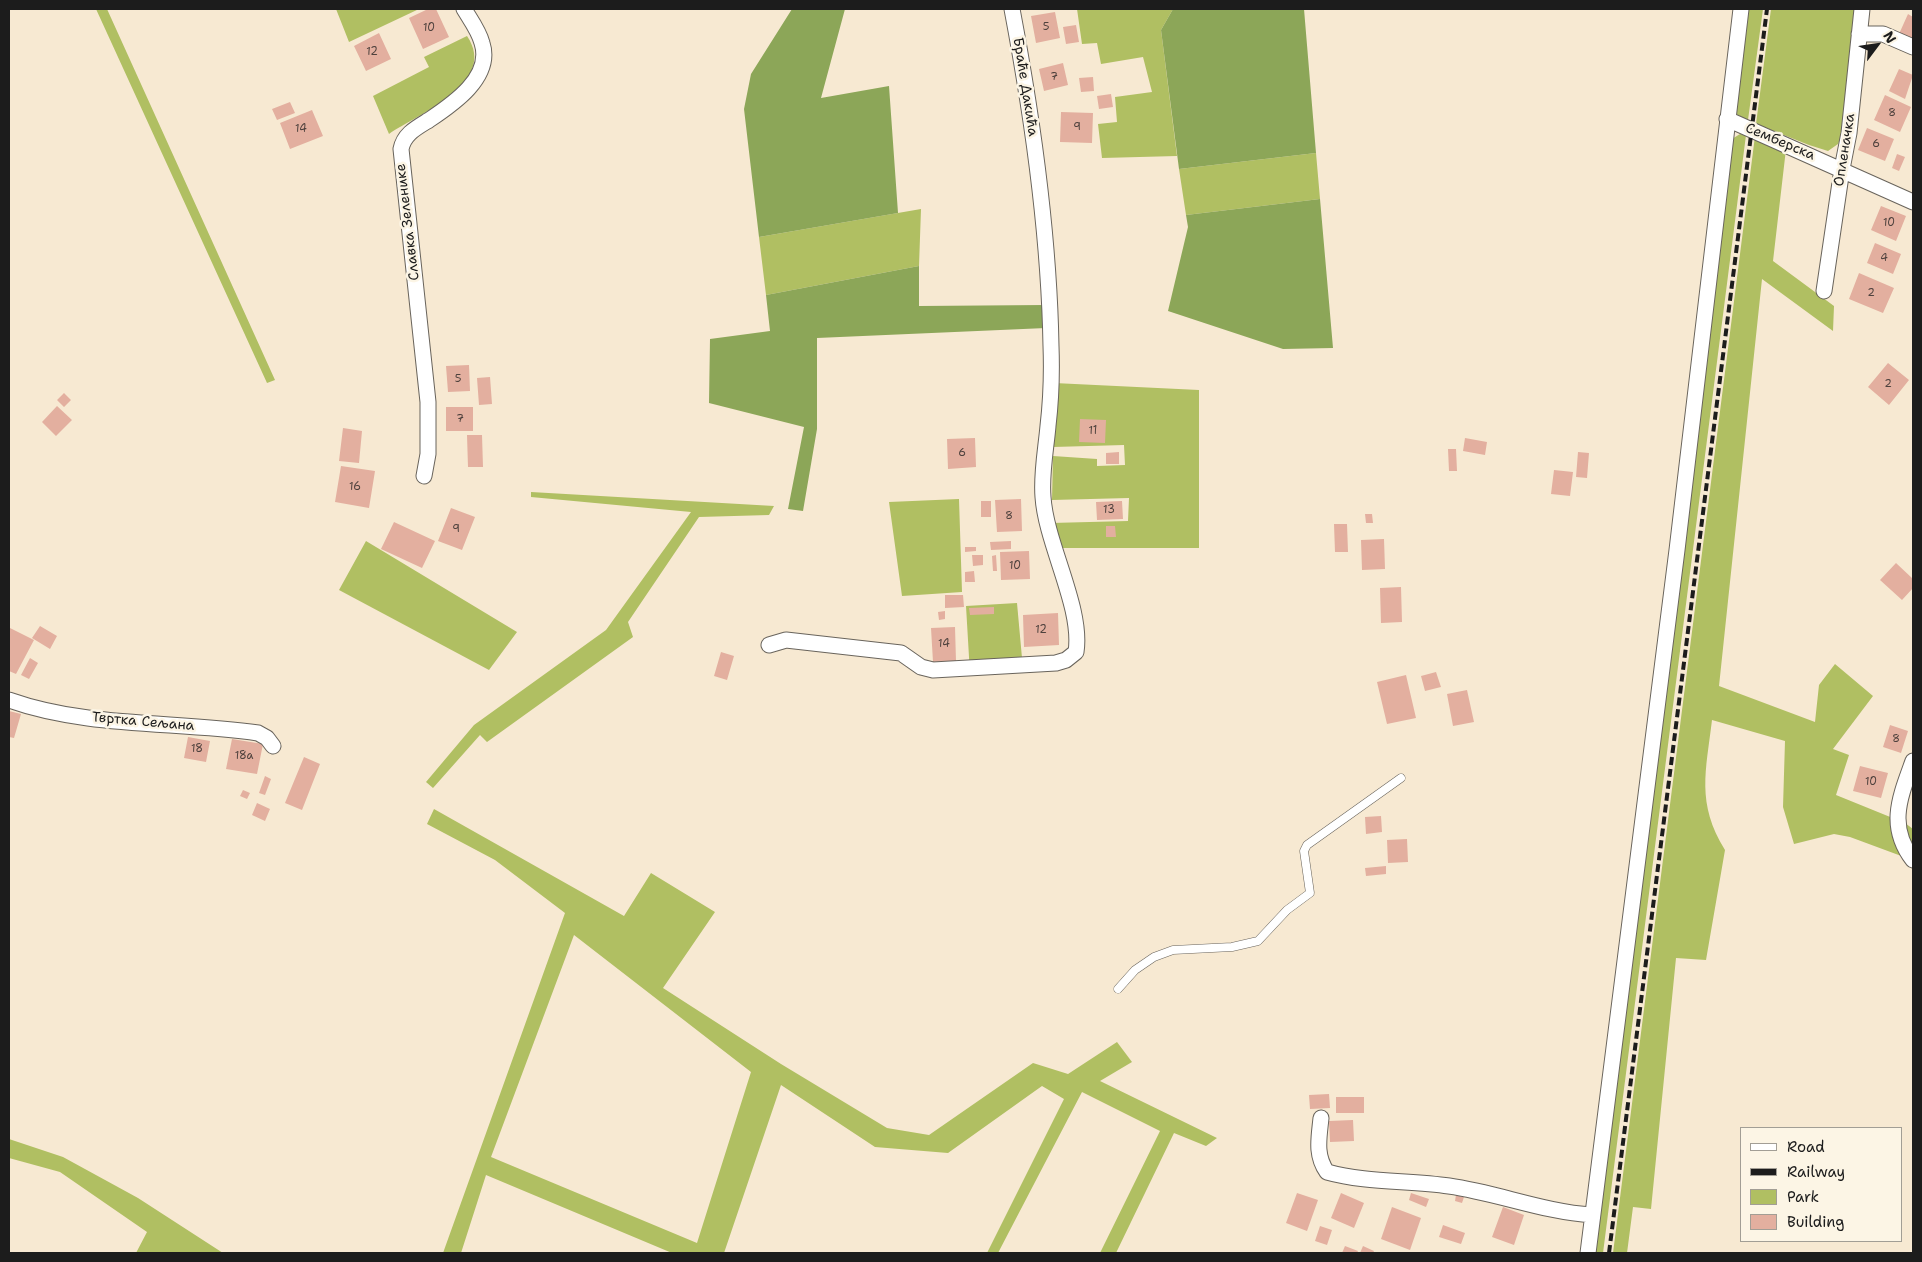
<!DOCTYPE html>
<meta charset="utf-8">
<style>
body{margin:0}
#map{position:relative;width:1922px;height:1262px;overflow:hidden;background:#f7e9d2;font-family:"Shantell Sans",sans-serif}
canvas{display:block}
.frame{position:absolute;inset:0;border:10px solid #1c1c1c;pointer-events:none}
.legend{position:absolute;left:1740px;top:1127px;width:162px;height:115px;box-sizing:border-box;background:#fcf5e5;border:1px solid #a29e95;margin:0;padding:6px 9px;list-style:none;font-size:15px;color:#1c1c1c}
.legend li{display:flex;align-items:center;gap:10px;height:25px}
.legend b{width:25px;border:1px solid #a29e95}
.north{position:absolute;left:1852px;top:20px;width:50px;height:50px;-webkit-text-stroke:4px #fcf5e5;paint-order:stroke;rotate:59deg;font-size:14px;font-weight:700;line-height:20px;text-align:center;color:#1c1c1c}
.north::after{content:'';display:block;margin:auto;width:18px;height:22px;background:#1c1c1c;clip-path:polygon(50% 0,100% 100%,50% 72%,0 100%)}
</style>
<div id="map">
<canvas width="1922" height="1262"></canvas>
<div class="frame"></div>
<ul class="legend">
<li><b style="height:6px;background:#fff"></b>Road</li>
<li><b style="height:6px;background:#1c1c1c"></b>Railway</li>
<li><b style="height:14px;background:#b0bf62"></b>Park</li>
<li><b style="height:14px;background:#e3af9f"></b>Building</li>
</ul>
<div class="north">N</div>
</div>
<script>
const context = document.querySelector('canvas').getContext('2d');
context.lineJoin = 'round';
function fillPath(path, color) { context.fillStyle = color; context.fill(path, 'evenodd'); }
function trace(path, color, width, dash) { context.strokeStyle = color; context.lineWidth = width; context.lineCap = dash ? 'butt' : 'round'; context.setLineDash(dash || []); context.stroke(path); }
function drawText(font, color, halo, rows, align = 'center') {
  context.font = font + ' "Shantell Sans",sans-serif'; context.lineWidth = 5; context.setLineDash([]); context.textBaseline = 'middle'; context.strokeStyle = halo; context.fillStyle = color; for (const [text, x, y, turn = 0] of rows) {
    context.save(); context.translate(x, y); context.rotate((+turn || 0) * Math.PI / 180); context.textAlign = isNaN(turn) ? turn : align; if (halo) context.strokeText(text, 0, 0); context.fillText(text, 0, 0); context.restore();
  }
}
fillPath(new Path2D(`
 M96,9h11l168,371 -8,3z
 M336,9h83l-70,33z
 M1077,9h96l-12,21 16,126 -75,2 -4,-34 19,-2 -2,-25 37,-5 -9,-35 -42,7 -4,-21 -15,1z
 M1749,9h14l-15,111 -12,-6z
 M1771,9h85l-10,117 -8,18 -10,7 -19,-6 -53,-21z
 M467,36c32,47 -49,78 -78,98l-16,-38 56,-29 -5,-10z
 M1740,134l6,1 -143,1118h-10l139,-1114z
 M1755,136l31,13 -13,112 61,45 -1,25 -71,-52 -43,407 96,36 4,-37 16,-21 38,32 -40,53 16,6 -13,40 69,28 8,6v23l-9,5 -54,-20 -16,-3 -40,10 -11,-37 2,-66 -73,-21c-6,51 -16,83 13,130l-19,110 -30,-2 -25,251 -18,-2 -6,46h-14z
 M1316,153l4,46 -134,16 -7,-46z
 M921,209l-2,57 -153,29 -7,-58z
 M1054,383l145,7v158h-142l-6,-25 77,-2 1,-23 -77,2 1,-44 44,3v7l28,-1 -1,-20 -71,2z
 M531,492l243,14 -5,9 -70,2 -71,105 5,15 -146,105 -7,-7 -47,53 -7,-6 48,-57 132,-95 85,-118 -160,-15z
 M959,499l3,93 -60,4 -13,-94z
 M366,541l151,91 -28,38 -150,-80z
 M1017,603l6,66 -53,5 -4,-68z
 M434,809l190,107 27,-43 64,39 -52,76 118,76 106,64 42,7 104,-72 35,11 49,-32 15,20 -32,19 117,57 -11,8 -32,-13 -58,120h-16l60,-122 -78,-39 -84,161h-11l77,-154 -22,-13 -94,67 -73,-6 -94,-62 -57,168h-52l-186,-78 -25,78h-18l122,-340 -70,-53 -68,-36zM574,935l177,137 -54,171 -206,-86z
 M9,1139l54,18 75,41 85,55h-87l11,-21 -87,-60 -51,-14z`), '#b0bf62');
fillPath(new Path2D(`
 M792,9h53l-24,89 68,-12 9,127 -139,24 -15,-128 7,-35z
 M1173,9h131l12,144 -137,16 -18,-139z
 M1320,199l13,149 -50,1 -115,-38 20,-84 -2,-12z
 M919,266v40l126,-1 1,23 -229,10v91l-14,82 -15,-2 16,-82 -95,-24 1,-64 60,-8 -4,-36z`), '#8ca658');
fillPath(new Path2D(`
 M428,9h8l13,28 -26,12 -14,-31z
 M1055,12l5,26 -24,5 -5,-27z
 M1908,14l5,3v23l-14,-6z
 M1076,25l3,17 -13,2 -3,-17z
 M379,33l12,26 -25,12 -12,-25z
 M1063,63l5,22 -24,6 -5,-22z
 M1899,69l14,6 -8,24 -16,-8z
 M1093,77l1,14 -13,1 -2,-14z
 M1111,94l2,13 -14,2 -2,-13z
 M1885,95l26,12 -11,25 -26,-12z
 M290,102l5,11 -18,7 -5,-11z
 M312,110l11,26 -33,13 -10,-26z
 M1061,112l32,1 -1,30 -32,-1z
 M1867,128l27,11 -9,22 -27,-11z
 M1897,154l8,3 -6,14 -7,-3z
 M1881,206l25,10 -10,25 -25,-11z
 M1875,243l26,11 -8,20 -26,-11z
 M1859,273l35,15 -11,25 -34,-14z
 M1888,363l21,17 -20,25 -21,-18z
 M469,365l1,26 -22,1 -2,-26z
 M490,377l2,27 -13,1 -2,-27z
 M64,393l7,7 -7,7 -7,-7z
 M57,406l15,14 -16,16 -14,-14z
 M446,407h27v24h-27z
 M1080,419l26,1 -1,23 -26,-1z
 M343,428l19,3 -3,32 -20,-2z
 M467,435h15l1,32h-15z
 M975,438l1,29 -28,2 -1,-30z
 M1465,438l22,4 -2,13 -22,-4z
 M1448,449h8l1,22h-8z
 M1119,452v12h-13v-11z
 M1578,452l11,1 -2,25 -11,-1z
 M341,466l34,5 -6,37 -34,-6z
 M1554,470l19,2 -3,24 -19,-2z
 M1021,499l1,32 -25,1 -2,-32z
 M981,501h10v16h-10z
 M1122,501l1,18 -26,1 -1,-18z
 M451,508l24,9 -13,33 -24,-9z
 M1365,514h7l1,9h-7z
 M394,522l41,19 -13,27 -41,-19z
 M1334,524h13l1,28h-13z
 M1106,526h9l1,11h-10z
 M1384,539l1,30 -23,1 -1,-30z
 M1011,541v8l-20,1 -1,-8z
 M965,547h11v4l-11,1z
 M1029,551l1,28 -29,1 -1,-28z
 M972,555h11v10l-10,1z
 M996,555l1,16h-4l-1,-15z
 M1896,563l17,16v9l-11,12 -22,-20z
 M974,571l1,11h-10v-10z
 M1401,587l1,35 -21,1 -1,-35z
 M945,595h18l1,12 -19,1z
 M994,607v7l-24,1 -1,-7z
 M945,611v8l-6,1 -1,-8z
 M1058,613l1,32 -35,2 -1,-32z
 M40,626l17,10 -7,13 -18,-11z
 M955,627l1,34 -23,1 -2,-34z
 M10,628l24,12 -18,34 -7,-3z
 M721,652l13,4 -7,24 -13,-4z
 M30,658l8,5 -9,16 -8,-4z
 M1436,672l5,15 -16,4 -4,-15z
 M1406,675l10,43 -29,6 -10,-42z
 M1467,690l7,32 -21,4 -6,-32z
 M9,711l12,3 -7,24 -5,-1z
 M1890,725l18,6 -7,22 -18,-6z
 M188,737l22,4 -4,21 -22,-4z
 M232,739l31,5 -6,30 -31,-5z
 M304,757l16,7 -18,46 -17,-7z
 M1860,766l28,7 -7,25 -28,-7z
 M265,776l6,3 -6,16 -6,-2z
 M243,790l7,3 -3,6 -7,-3z
 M257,803l13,6 -5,12 -13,-6z
 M1381,816l1,16 -16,2 -1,-17z
 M1407,839l1,23 -20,1 -1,-23z
 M1386,866v8l-20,2 -1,-8z
 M1329,1094l1,14 -20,1 -1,-14z
 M1336,1097h28v16h-28z
 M1353,1120l1,21 -24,1 -1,-21z
 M1297,1193l21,7 -11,31 -21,-8z
 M1341,1193l23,10 -10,25 -23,-10z
 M1411,1193l18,6 -3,8 -17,-7z
 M1456,1195l8,2 -2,6 -7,-2z
 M1392,1207l29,11 -11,32 -29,-11z
 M1503,1207l21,8 -10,30 -22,-8z
 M1443,1225l22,8 -4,11 -22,-7z
 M1320,1226l12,4 -5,15 -12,-4z
 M1345,1246l13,5 -1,2h-15z
 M1363,1246l11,5 -1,2h-13z`), '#e3af9f');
const lane = new Path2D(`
 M1118,989l17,-19 19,-13 19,-7 59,-3 26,-6 29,-31 23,-17 -6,-42 3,-6 94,-67`);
const street = new Path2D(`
 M1859,34h24l30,13
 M1727,119l186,83
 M1824,291l18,-122 7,-36 13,-124
 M424,476l4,-22v-52l-27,-253c3,-15 15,-21 28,-29 24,-16 64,-43 53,-77 -3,-12 -12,-24 -18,-34
 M769,645l17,-5 115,13 20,14 12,3 123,-7 10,-3 10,-8c7,-44 -30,-108 -33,-155 -2,-23 3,-48 5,-71 3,-26 4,-53 3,-80 -2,-113 -18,-226 -39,-337
 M9,700c79,28 166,21 249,33l9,5 6,8
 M1913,761c-13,36 -26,65 0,99
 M1321,1118c-2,20 -6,37 6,54 39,11 82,8 122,14 49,7 95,26 143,29
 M1588,1253l89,-703 64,-541`);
trace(lane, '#69645c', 9);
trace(street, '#69645c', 17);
trace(lane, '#fff', 8);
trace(street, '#fff', 15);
trace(new Path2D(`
 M1609,1253l158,-1244`), '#1c1c1c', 4, [8, 4]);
drawText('11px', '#4e413d', null, [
 ["5",1046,27],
 ["10",429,28],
 ["12",372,52],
 ["7",1054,77],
 ["8",1892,113],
 ["9",1077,127],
 ["14",301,129],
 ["6",1876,144],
 ["10",1889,223],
 ["4",1884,258],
 ["2",1871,293],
 ["5",458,379],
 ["2",1888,384],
 ["7",460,419],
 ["11",1093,431],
 ["6",962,453],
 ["16",355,487],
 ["13",1109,510],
 ["8",1009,516],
 ["9",456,529],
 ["10",1015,566],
 ["12",1041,630],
 ["14",944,644],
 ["8",1896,739],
 ["18",197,749],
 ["18a",244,756],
 ["10",1871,782]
]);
drawText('14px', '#1c1c1c', '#fcf5e5', [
 ["Браће Дакића",1025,87,81],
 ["Семберска",1780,142,23],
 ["Опленачка",1845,150,-81],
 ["Славка Зеленике",408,222,-97],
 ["Твртка Сељана",143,722,5]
]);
</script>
